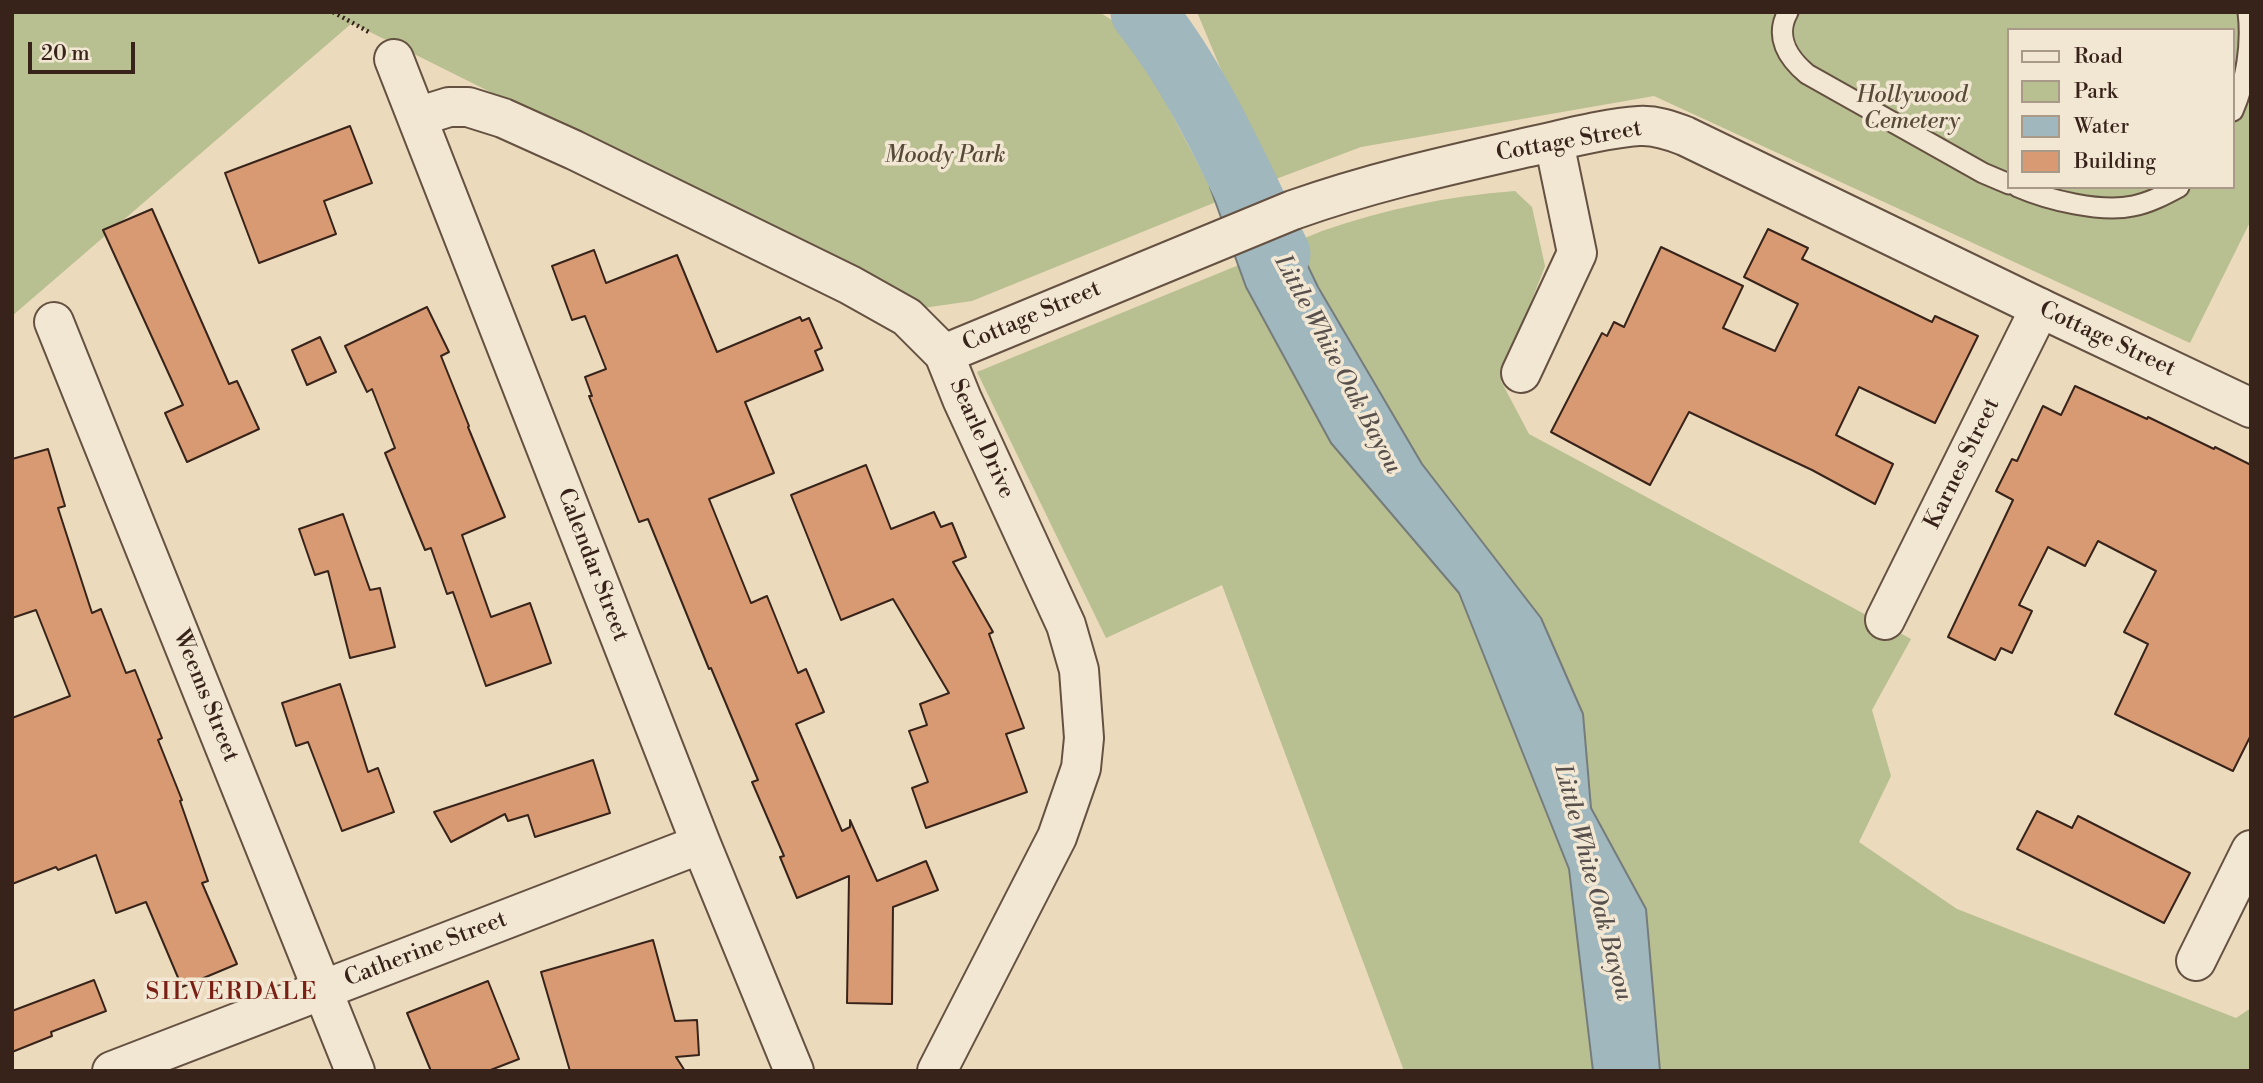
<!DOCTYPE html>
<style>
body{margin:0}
#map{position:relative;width:2263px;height:1083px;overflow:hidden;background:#ebdabc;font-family:"Libre Bodoni",serif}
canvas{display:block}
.frame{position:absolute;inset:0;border:14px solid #38231a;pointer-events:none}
.legend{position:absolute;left:2007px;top:28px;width:228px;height:161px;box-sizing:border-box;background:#f2e7d3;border:2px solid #a89989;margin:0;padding:9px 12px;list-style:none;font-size:21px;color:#38231a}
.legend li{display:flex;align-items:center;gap:14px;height:35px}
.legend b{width:35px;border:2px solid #a89989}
.scale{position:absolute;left:28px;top:42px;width:107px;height:32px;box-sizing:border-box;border:4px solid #38231a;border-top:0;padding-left:9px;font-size:21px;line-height:24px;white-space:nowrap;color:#38231a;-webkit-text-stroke:5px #f2e7d3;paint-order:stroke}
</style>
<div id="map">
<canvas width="2263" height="1083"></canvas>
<div class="frame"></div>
<ul class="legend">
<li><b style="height:9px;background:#f2e7d3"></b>Road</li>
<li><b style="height:19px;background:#b8bf90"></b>Park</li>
<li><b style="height:19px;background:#9fb7bd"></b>Water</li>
<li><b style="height:19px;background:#d79a73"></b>Building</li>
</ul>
<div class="scale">20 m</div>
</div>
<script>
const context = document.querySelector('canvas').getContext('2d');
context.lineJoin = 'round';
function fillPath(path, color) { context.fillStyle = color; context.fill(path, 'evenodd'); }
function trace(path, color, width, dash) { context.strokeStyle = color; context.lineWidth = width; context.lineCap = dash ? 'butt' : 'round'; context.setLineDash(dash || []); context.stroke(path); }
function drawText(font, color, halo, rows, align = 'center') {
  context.font = font + ' "Libre Bodoni",serif'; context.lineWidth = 7; context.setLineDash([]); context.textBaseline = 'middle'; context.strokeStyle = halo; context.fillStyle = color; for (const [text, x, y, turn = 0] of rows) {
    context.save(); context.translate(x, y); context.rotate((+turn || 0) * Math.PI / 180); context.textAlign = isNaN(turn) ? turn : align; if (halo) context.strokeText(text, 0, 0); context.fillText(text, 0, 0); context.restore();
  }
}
fillPath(new Path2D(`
 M12,12h1087l29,18 82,157 6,15 -244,99 -49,7 -571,-285 -340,293z
 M1197,12h1054v208l-61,123 -536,-247 -293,51 -93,35zM2009,30h224v157h-224z
 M1515,191l17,16 13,59 -44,115 28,53 382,205 -39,71 19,66 -32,66 98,67 279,109 15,-10v63h-847l-182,-486 -116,53 -129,-266 345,-141c63,-22 126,-35 193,-40z`), '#b8bf90');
const water = new Path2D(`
 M1260,166l58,121 104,177 119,154 42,96 8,94 55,101 14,162h-67l-24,-202 -110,-276 -128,-150 -85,-156 -36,-100z`);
fillPath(water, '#9fb7bd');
trace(water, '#767c7c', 2);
trace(new Path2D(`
 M1143,12c58,72 94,160 135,242`), '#9fb7bd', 65);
const building = new Path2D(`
 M350,126l22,57 -48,18 12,33 -77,29 -34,-90z
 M152,209l77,175 8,-3 22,48 -72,33 -22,-49 18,-8 -80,-175z
 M1768,229l40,19 -6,11 130,63 3,-6 43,20 -43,87 -76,-36 -23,48 57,29 -18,40 -63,-34 -123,-58 -39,73 -99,-53 51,-99 5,3 7,-14 10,5 37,-80 82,39 -20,42 52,23 23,-47 -54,-27z
 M594,250l12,33 71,-28 40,97 83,-35 2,4 7,-3 13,30 -7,3 8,19 -78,32 29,71 -65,26 42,104 16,-7 31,77 8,-4 18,43 -28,12 46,107 8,-4v-7l27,61 49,-20 12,29 -45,17 -1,97 -45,-1 2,-127 -52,22 -17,-41 4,-1 -32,-74 6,-2 -47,-112 -2,1 -61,-150 -9,3 -50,-126h3l-7,-19 21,-8 -21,-53 -13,4 -20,-54z
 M427,307l22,45 -8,4 28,70 -1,1 37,90 -43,18 29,82 39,-14 21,60 -65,23 -33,-94 -6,2 -16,-46 -6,2 -40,-97 10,-5 -23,-59 -5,3 -22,-46z
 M320,337l16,35 -29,13 -15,-35z
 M2075,386l72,33 1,-2 66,32 1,-2 36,18v270l-18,36 -118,-57 33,-70 -24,-12 32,-61 -58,-30 -13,25 -37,-19 -29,58 13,6 -20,42 -11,-5 -6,12 -47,-23 65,-137 -17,-9 16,-32 5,2 26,-55 18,9z
 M48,449l17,57 -7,2 34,105 9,-4 25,64 9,-3 27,68 -4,2 24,60 -2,1 28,80 -6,2 35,81 -55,23 -36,-85 -30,11 -20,-58 -38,15 -2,-3 -44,17v-166l58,-22 -34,-86 -24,8v-159z
 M866,465l25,64 43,-17 7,15 11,-4 14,34 -13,5 40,70 -4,2 35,94 -18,6 21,58 -101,36 -14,-40 16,-6 -19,-51 18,-6 -7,-21 29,-11 -56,-94 -52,21 -50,-125z
 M343,514l27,76 10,-2 15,59 -45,11 -22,-87 -13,4 -16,-46z
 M340,684l28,88 10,-4 16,44 -52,19 -34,-89 -12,4 -14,-43z
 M593,760l17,53 -75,24 -7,-22 -20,6 -3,-7 -54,28 -17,-30z
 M2037,811l35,17 6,-12 112,57 -26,50 -147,-74z
 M653,940l22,81 22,-1 2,35 -23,2 9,14h-115l-29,-99z
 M94,980l12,31 -55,21 1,4 -40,16v-41z
 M488,981l31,78 -31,12h-57l-24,-58z`);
fillPath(building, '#d79a73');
trace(building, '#38231a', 2);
const service = new Path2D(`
 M1788,12c-14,25 0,46 19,62l176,99 26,11
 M2233,111c13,-30 19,-66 15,-99
 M2018,187c30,13 83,26 115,19 16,-3 31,-11 46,-19`);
const minor = new Path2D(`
 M394,59l307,785 93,227
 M417,117l32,-10h19l35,11 71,32 276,135 57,32 37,37 18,45 104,226 13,45 5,68 -3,30 -24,69 -120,234
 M54,322l301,749
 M1521,373l56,-120 -23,-111
 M1885,620l155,-312
 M2196,961l55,-111
 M112,1071l589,-227`);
const tertiary = new Path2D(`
 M944,354l349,-144c76,-27 152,-44 231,-62 34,-7 80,-20 115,-22 16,-1 31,4 46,10l355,172 211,100`);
trace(service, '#655142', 23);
trace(minor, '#655142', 42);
trace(tertiary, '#655142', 42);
trace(new Path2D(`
 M333,12l36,20`), '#38231a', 4.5, [2, 3.5]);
trace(service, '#f2e7d3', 19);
trace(minor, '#f2e7d3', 38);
trace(tertiary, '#f2e7d3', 38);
drawText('italic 23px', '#584a38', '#f2e7d3', [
 ["Hollywood",1912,96],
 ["Cemetery",1912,122],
 ["Moody Park",945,156]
]);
drawText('23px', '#38231a', '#f2e7d3', [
 ["Cottage Street",1569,142,-10],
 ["Cottage Street",1032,317,-23],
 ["Cottage Street",2107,340,25],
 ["Searle Drive",981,439,66],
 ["Karnes Street",1963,464,-64],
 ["Calendar Street",592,565,69],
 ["Weems Street",205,696,68],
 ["Catherine Street",426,950,-21]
]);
drawText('italic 24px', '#574f4b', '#f2e7d3', [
 ["Little White Oak Bayou",1337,365,62],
 ["Little White Oak Bayou",1592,883,75]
]);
context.letterSpacing = '2px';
drawText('24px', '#7a1f14', '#f2e7d3', [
 ["SILVERDALE",232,993]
]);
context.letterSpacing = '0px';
</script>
